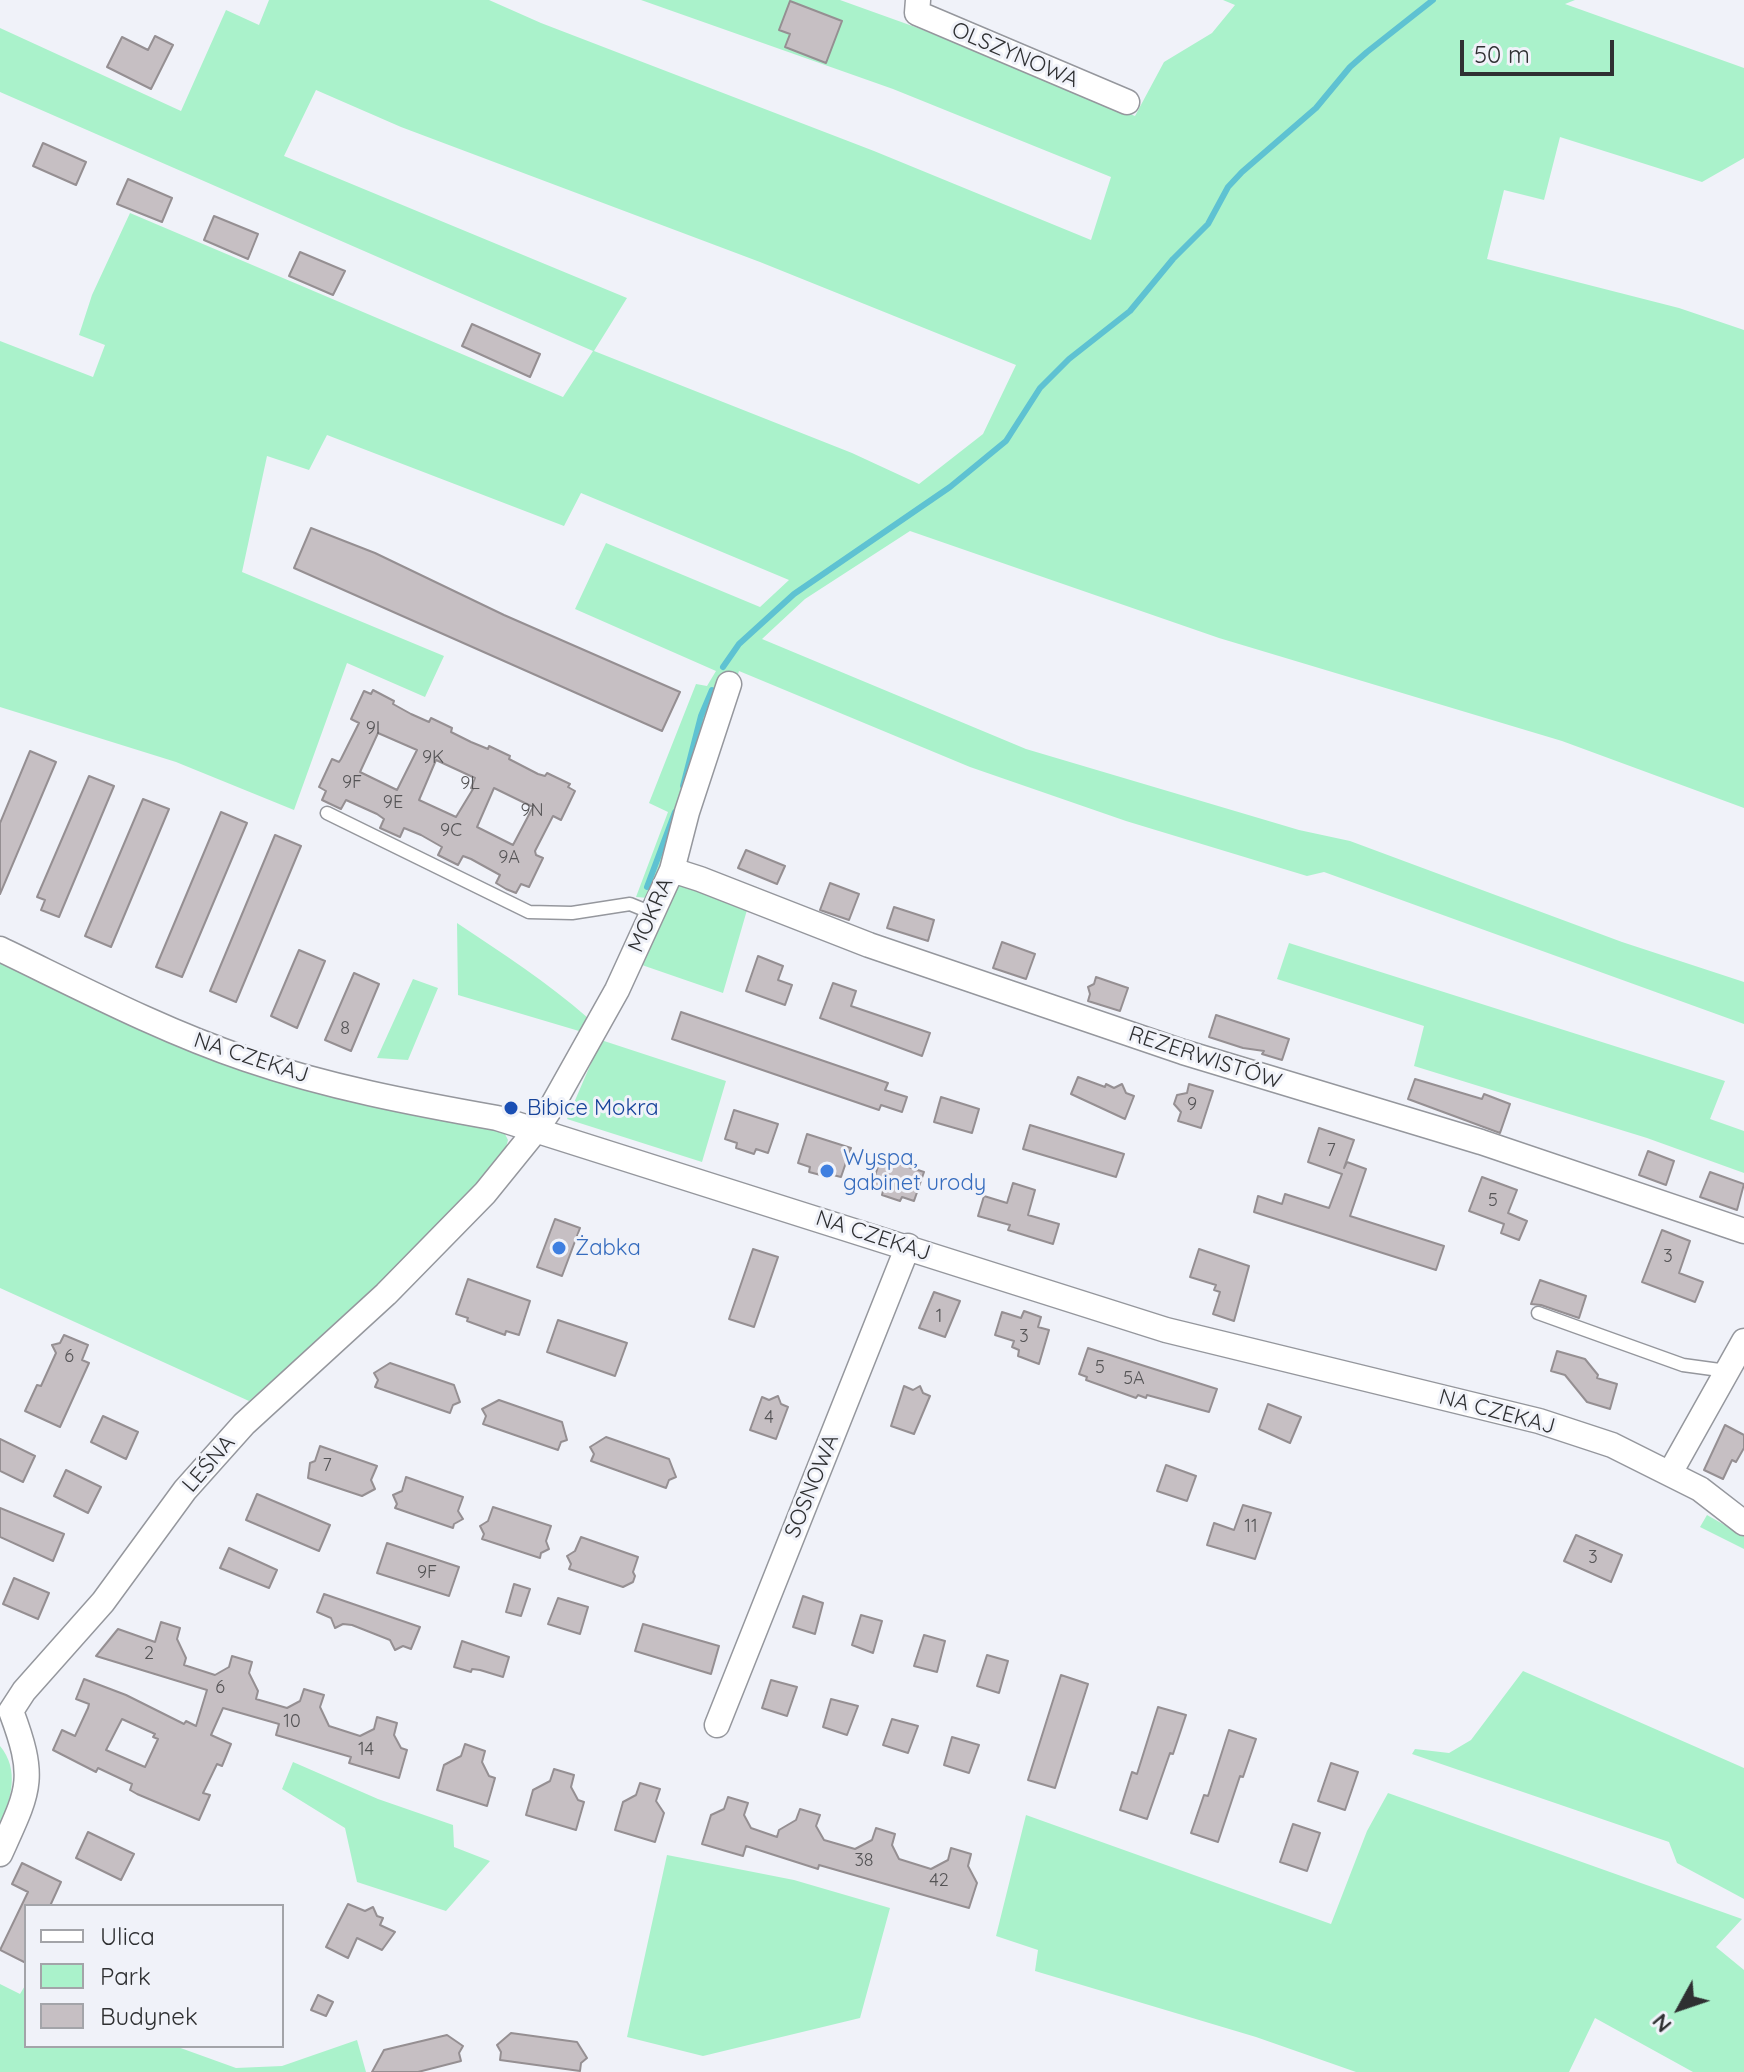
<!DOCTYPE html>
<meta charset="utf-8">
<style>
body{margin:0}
#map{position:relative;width:1744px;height:2072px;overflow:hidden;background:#f0f2f9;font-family:Quicksand,sans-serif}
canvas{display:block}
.legend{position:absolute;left:24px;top:1904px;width:260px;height:144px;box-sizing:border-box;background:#f0f2f9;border:2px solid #a3a4a9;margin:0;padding:10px 14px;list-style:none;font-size:24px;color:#2f3032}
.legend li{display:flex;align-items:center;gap:16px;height:40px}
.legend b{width:40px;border:2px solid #a3a4a9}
.north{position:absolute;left:1640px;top:1968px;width:80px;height:80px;-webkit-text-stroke:6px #f0f2f9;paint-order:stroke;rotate:230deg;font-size:22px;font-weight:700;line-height:32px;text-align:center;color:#2f3032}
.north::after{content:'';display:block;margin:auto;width:28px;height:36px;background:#2f3032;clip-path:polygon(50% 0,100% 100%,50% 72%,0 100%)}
.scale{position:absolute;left:1460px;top:40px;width:154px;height:36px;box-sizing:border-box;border:4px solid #2f3032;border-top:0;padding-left:10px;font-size:24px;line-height:28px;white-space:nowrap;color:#2f3032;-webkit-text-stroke:6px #f0f2f9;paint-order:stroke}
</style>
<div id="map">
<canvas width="1744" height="2072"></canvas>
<ul class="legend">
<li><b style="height:10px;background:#fff"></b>Ulica</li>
<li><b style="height:22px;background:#aaf2cb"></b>Park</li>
<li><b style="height:22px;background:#c6bfc3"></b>Budynek</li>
</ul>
<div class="north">N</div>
<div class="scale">50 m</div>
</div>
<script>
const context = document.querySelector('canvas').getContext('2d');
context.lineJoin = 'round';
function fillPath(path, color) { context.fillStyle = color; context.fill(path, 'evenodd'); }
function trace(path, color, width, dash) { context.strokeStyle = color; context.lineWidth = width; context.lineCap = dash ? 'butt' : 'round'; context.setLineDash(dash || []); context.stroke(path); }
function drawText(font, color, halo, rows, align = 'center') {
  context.font = font + ' Quicksand,sans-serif'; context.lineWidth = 6; context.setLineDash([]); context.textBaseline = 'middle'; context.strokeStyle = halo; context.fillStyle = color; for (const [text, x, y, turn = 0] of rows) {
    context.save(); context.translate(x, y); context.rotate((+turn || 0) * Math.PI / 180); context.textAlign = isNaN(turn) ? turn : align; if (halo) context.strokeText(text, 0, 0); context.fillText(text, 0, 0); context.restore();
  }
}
fillPath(new Path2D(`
 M269,0h220l52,23 333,128 217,89 20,-63 -218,-88 -252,-89h199l78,28 217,88 29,-54 48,-29 23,-28 -12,-5h352l-10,4 179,64v90l-42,24 -142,-45 -16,63 -40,-10 -17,69 192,49 65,22v478l-182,-67 -343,-103 -309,-107 -105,68 -43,40 264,110 273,81 51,11 272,101 122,40v42l-420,-152 -17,4 -181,-55 -156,-54 -231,-96 -46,150 -44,77 -13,-1 32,-85 -19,-9 47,-119 11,2 9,-15 -141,-62 31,-66 154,64 29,-27 -208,-87 -17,33 -237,-91 -18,35 -42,-14 -25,116 202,84 -19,41 -78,-34 -53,147 -118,-48 -176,-55v-366l93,36 12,-32 -26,-10 13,-40 38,-82 433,184 30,-46 -593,-259v-64l181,83 45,-101 33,15zM316,90l85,37 359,135 256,103 -33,69 -64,50 -67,-31 -258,-102 33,-53 -343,-142z
 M676,883l25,4 46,23 -24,83 -84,-29z
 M457,923c45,30 90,59 131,95l-9,13 -121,-36z
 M1289,943l436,138 -15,38 34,12v42l-97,-35 -233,-72 10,-40 -147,-47z
 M0,963l243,106 218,51 44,14 3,6 -4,15 -133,138 -122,108 -249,-113z
 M413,979l25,9 -30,72 -31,-2z
 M601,1040l125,41 -24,81 -135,-43z
 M1707,1515l37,21v13l-44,-22z
 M1523,1671l221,97v131l-67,-36 -8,-21 -257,-88 3,-5 34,4 22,-13z
 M0,1746c20,24 11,53 0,80z
 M293,1762l85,37 75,26 1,22 36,14 -44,50 -89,-29 -12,-54 -63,-39z
 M1388,1793l354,126 -26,28 28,23v102h-51l-98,-54 -26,54h-213l-100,-35 -221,-66 3,-21 -42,-14 30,-121 305,109 36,-93z
 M667,1855l127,25 96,28 -30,110 -157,38 -76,-19z
 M0,1984l20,10 6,-10v62h149l61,22 46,-2 75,-26 9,32h-366z`), '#aaf2cb');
trace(new Path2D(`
 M723,667l16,-23 55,-50 156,-107 56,-46 34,-53 29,-29 61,-48 43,-52 35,-35 20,-37 14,-15 74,-64 34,-41 17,-15 66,-52
 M683,786l18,-70 11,-26
 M647,887l28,-75`), '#5ec2d2', 6);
const building = new Path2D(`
 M790,1l52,20 -16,42 -41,-16 5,-13 -11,-4z
 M155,36l18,9 -22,44 -44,-22 15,-30 26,13z
 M43,143l43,19 -10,23 -43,-19z
 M128,179l44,19 -10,24 -45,-18z
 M214,216l44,18 -10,25 -44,-19z
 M300,252l45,19 -12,24 -44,-19z
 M472,324l68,30 -10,23 -68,-31z
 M311,528l64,25 129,62 176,77 -18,39 -368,-163z
 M373,690l21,11 -1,3 18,10 18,8 2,-4 21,10 -1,4 20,10 17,7 1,-3 21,10 -1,3 29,15 7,2 2,-3 23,11 -2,3 7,4 -14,29 -8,-4 -18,35 1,4 7,3 -14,29 -8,-3 -5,9 -10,-4 -10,-6 4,-8 -29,-16 -8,-3 -5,9 -20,-10 4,-8 -21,-12 -17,-7 -4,9 -20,-9 4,-9 -7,-5 -31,-14 -5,9 -19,-9 4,-9 -7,-4 13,-28 7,3 2,-3 18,-36 -8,-4 13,-28 7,3zM378,733l39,17 -20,40 -37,-18zM436,760l39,18 -4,10 2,1 -17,28 -37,-17zM494,788l39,19 -20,38 -36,-18z
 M30,751l26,11 -56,132v-71z
 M89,776l25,10 -55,131 -18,-7 4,-10 -8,-3z
 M143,799l26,10 -58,138 -26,-11z
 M221,812l26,11 -65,154 -26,-10z
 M275,835l26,11 -65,156 -26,-11z
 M746,850l39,16 -8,18 -39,-16z
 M830,883l29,11 -10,26 -29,-10z
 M894,907l40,13 -6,21 -41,-13z
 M1002,942l33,12 -9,25 -33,-11z
 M299,950l26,11 -28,67 -26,-12z
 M758,956l25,10 -5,14 14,5 -7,20 -39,-14z
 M354,973l25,11 -28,67 -26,-11z
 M1096,977l32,11 -8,23 -32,-10 2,-7 -2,-7 6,-3z
 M833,983l23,8 -5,15 79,27 -8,23 -102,-38z
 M681,1012l207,71 -3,7 22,7 -5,15 -21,-7 -2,5 -207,-71z
 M1216,1015l73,24 -7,21 -20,-6 2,-3 -21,-3 -34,-11z
 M1078,1077l27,10 1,-3 8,4 8,-4 4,9 8,3 -9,23 -54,-25z
 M1415,1079l67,20 2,-5 26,10 -10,29 -92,-34z
 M1189,1084l24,7 -12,37 -23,-7 3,-9 -7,-8 3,-9 10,-2z
 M941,1097l38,12 -7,24 -38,-11z
 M734,1110l44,14 -10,29 -12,-4 -2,5 -18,-6 1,-5 -12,-4z
 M1030,1125l94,29 -8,23 -93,-28z
 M1319,1128l35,12 -10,28 3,-6 19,7 -16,47 94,30 -8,24 -182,-58 4,-16 24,8 3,-10 44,14 13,-34 -34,-12z
 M807,1134l44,14 -10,29 -12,-3 -1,3 -19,-5 1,-5 -12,-4z
 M1648,1151l26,10 -8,24 -27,-10z
 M881,1158l43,14 -10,29 -12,-4 -2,4 -18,-6 1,-4 -12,-4z
 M1710,1172l34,12 -7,26 -37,-13z
 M1482,1177l35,13 -9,23 19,8 -8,19 -18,-7 3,-9 -35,-13z
 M1013,1183l22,7 -7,25 31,9 -6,20 -45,-14 2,-5 -32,-9 6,-20 23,7z
 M555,1219l25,9 -18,48 -25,-9z
 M1662,1230l28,11 -11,32 24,9 -8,20 -53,-20z
 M753,1249l25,8 -24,70 -25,-8z
 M1199,1249l50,17 -15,55 -21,-7 7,-22 -6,-2 2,-5 -26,-8z
 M468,1279l62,22 -11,34 -13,-4 -1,4 -38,-14 1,-3 -12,-4z
 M1540,1280l46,16 -7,22 -38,-13 -10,-1z
 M934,1292l26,9 -15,36 -26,-9z
 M1024,1311l17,6 -3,10 11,3 -10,34 -21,-8 1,-6 -7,-3 2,-6 -19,-6 7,-23 19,6z
 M558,1320l69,23 -12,33 -68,-24z
 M64,1335l24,10 -6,15 7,3 -29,64 -35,-16 12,-26 4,1 15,-33 -4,-8 8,-2z
 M1088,1348l129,41 -8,23 -62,-17 -1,3 -8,-3 -2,3 -50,-18 1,-3 -8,-3z
 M1557,1351l28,8 13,16 -1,3 20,6 -7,25 -23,-7 -22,-27 -14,-4z
 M390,1363l64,22 6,17 -7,3 -3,8 -75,-26 3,-7 -4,-7z
 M904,1386l9,4 7,-4 3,7 7,3 -16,38 -23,-8z
 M778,1396l3,8 7,3 -12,32 -26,-9 12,-33 7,3z
 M499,1400l63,22 5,18 -6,2 -3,8 -75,-26 3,-8 -4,-7z
 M1268,1404l33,13 -11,26 -31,-14z
 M103,1416l35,16 -12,27 -35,-17z
 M1725,1425l19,10v13l-8,14 -4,-2 -9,19 -19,-9z
 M606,1437l63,22 7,18 -7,3 -3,8 -75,-27 3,-7 -4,-7z
 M0,1439l35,17 -12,26 -23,-11z
 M320,1446l57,20 -6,14 4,9 -13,7 -54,-18 2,-15 5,-2z
 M1166,1465l30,11 -9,25 -30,-10z
 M66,1470l35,17 -13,26 -34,-17z
 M406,1477l57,20 -5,14 5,8 -9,5 -1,4 -58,-20 2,-4 -4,-9 9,-4z
 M257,1494l73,31 -11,26 -73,-31z
 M1243,1505l28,8 -16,46 -48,-14 7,-22 20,7z
 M493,1507l58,19 -5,15 3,8 -8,4 -1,5 -58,-19 2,-5 -4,-8 8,-5z
 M0,1508l64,26 -11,27 -53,-24z
 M1576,1535l46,20 -11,27 -47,-21z
 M581,1537l57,20 -5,15 2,4 -2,6 -10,5 -54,-18 2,-5 -4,-8 8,-5z
 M387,1543l72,24 -10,29 -72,-23z
 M229,1548l48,22 -8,18 -49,-20z
 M14,1578l35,15 -11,26 -35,-15z
 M514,1584l16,5 -9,27 -15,-4z
 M324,1594l96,33 -9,22 -8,-3 -8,4 -5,-10 -38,-15 -9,-1 -8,4 -4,-10 -14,-6z
 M803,1596l20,7 -8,31 -22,-7z
 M558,1598l30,9 -8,27 -32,-10z
 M861,1615l21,6 -9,32 -21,-8z
 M161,1622l19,6 -3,11 9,19 -2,7 31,10 14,-8 3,-11 20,6 -3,11 9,18 -2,8 31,9 13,-7 4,-12 20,6 -4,12 9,19 31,10 14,-7 3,-12 20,6 -3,12 7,13 6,2 -8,28 -50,-15 2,-6 -75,-22 3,-11 -56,-16 -12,27 20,9 -9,22 -5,-2 -14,29 7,2 -11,25 -62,-26 -7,-4 2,-6 -34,-16 -2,4 -43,-22 9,-20 13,6 13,-28 1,-4 -13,-5 8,-20 42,16 58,29 2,-3 10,5 11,-36 -111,-34 22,-27 37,13zM122,1719l33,15 -2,3 5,2 -13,28 -39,-17z
 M643,1624l76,22 -8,28 -76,-23z
 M924,1635l21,6 -8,31 -23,-6z
 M462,1641l47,16 -6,20 -23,-7 -8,-1 -1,3 -17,-5z
 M987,1655l21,6 -9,32 -22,-7z
 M1061,1675l27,9 -33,104 -27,-8z
 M771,1680l26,7 -10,29 -25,-8z
 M831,1699l27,7 -11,29 -24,-8z
 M1158,1707l28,8 -13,39 -3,-1 -23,66 -27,-9 12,-38 5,2z
 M892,1719l26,7 -10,27 -25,-8z
 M1229,1730l27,9 -13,38 -3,-1 -22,66 -27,-9 13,-38 4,1z
 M952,1737l27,8 -10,28 -25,-8z
 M465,1744l20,7 -3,11 7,14 6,2 -8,28 -50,-16 7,-25 17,-9z
 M1331,1763l27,9 -13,38 -27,-9z
 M554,1769l20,6 -3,12 7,13 6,2 -8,28 -50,-15 7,-25 17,-9z
 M640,1783l20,6 -4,12 8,12 -9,29 -40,-12 8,-28 13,-7z
 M728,1797l20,6 -4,12 7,13 26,9 2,-7 17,-10 4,-11 20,6 -4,11 8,14 31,9 17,-9 4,-12 19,6 -3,11 7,14 32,10 17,-9 3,-12 20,6 -3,12 9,17 -8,25 -150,-43 -1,4 -72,-23 -3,10 -41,-12 9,-29 13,-6z
 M1293,1824l27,9 -13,38 -27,-9z
 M88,1832l46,22 -13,26 -45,-22z
 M22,1863l39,19 -11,24h-24v57l-26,-13 28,-58 -16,-8z
 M348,1904l17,7 8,-4 4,9 6,2 -3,7 15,7 -13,18 -25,-12 -9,20 -22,-11z
 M318,1995l15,7 -7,14 -15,-6z
 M511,2033l66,9 10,16 -6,5 -1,8 -80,-11 1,-8 -4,-7z
 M447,2035l16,11 -4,7 2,8 -43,11h-46l12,-22z`);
fillPath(building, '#c6bfc3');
trace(building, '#958f92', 2);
const service = new Path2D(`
 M327,813l202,99 43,1 58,-9 22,9
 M1538,1313l145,52 44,6`);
const minor = new Path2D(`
 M918,0l-1,13 210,89
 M672,870l28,9 169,66 314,107 298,90 263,89
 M0,949c81,39 161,81 246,110 82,28 166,44 251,59l669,212 373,91 73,24 88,44 44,34
 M1670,1473l74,-132
 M11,1711l13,-20 79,-89 82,-112 59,-66 142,-130 99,-101 51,-63 16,-24 65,-116 55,-120 15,-58 42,-128
 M717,1725l191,-479
 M0,1854c29,-64 37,-74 11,-143`);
trace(service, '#95979d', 15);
trace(minor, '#95979d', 27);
trace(service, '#fff', 12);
trace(minor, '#fff', 24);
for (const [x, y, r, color] of [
 [511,1108,8,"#1a4fb4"],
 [827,1171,8,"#3f7fe0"],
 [559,1248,8,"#3f7fe0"]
]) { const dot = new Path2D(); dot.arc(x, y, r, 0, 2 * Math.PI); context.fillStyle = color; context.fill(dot); trace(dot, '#f0f2f9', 3); }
drawText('18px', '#555456', null, [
 ["9I",373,729],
 ["9K",433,758],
 ["9F",352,783],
 ["9L",470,784],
 ["9E",393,803],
 ["9N",532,811],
 ["9C",451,831],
 ["9A",509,858],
 ["8",345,1029],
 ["9",1192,1105],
 ["7",1331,1151],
 ["5",1493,1201],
 ["3",1668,1257],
 ["1",939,1317],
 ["3",1024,1337],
 ["6",69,1357],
 ["5",1100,1368],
 ["5A",1134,1379],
 ["4",769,1418],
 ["7",327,1466],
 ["11",1251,1527],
 ["3",1593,1558],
 ["9F",427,1573],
 ["2",149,1654],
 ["6",220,1688],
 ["10",292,1722],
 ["14",366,1750],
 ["38",864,1861],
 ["42",939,1881]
]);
drawText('22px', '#2f3032', '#f0f2f9', [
 ["OLSZYNOWA",1015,55,23],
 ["MOKRA",651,915,-66],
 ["NA CZEKAJ",251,1058,18],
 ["REZERWISTÓW",1205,1058,18],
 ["NA CZEKAJ",873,1236,18],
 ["NA CZEKAJ",1497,1412,15],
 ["LEŚNA",209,1464,-49],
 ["SOSNOWA",812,1486,-68]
]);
drawText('22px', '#164399', '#f0f2f9', [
 ["Bibice Mokra",527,1108]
], 'left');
drawText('22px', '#366cbe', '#f0f2f9', [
 ["Wyspa,",843,1158],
 ["gabinet urody",843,1183],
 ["Żabka",575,1248]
], 'left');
</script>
